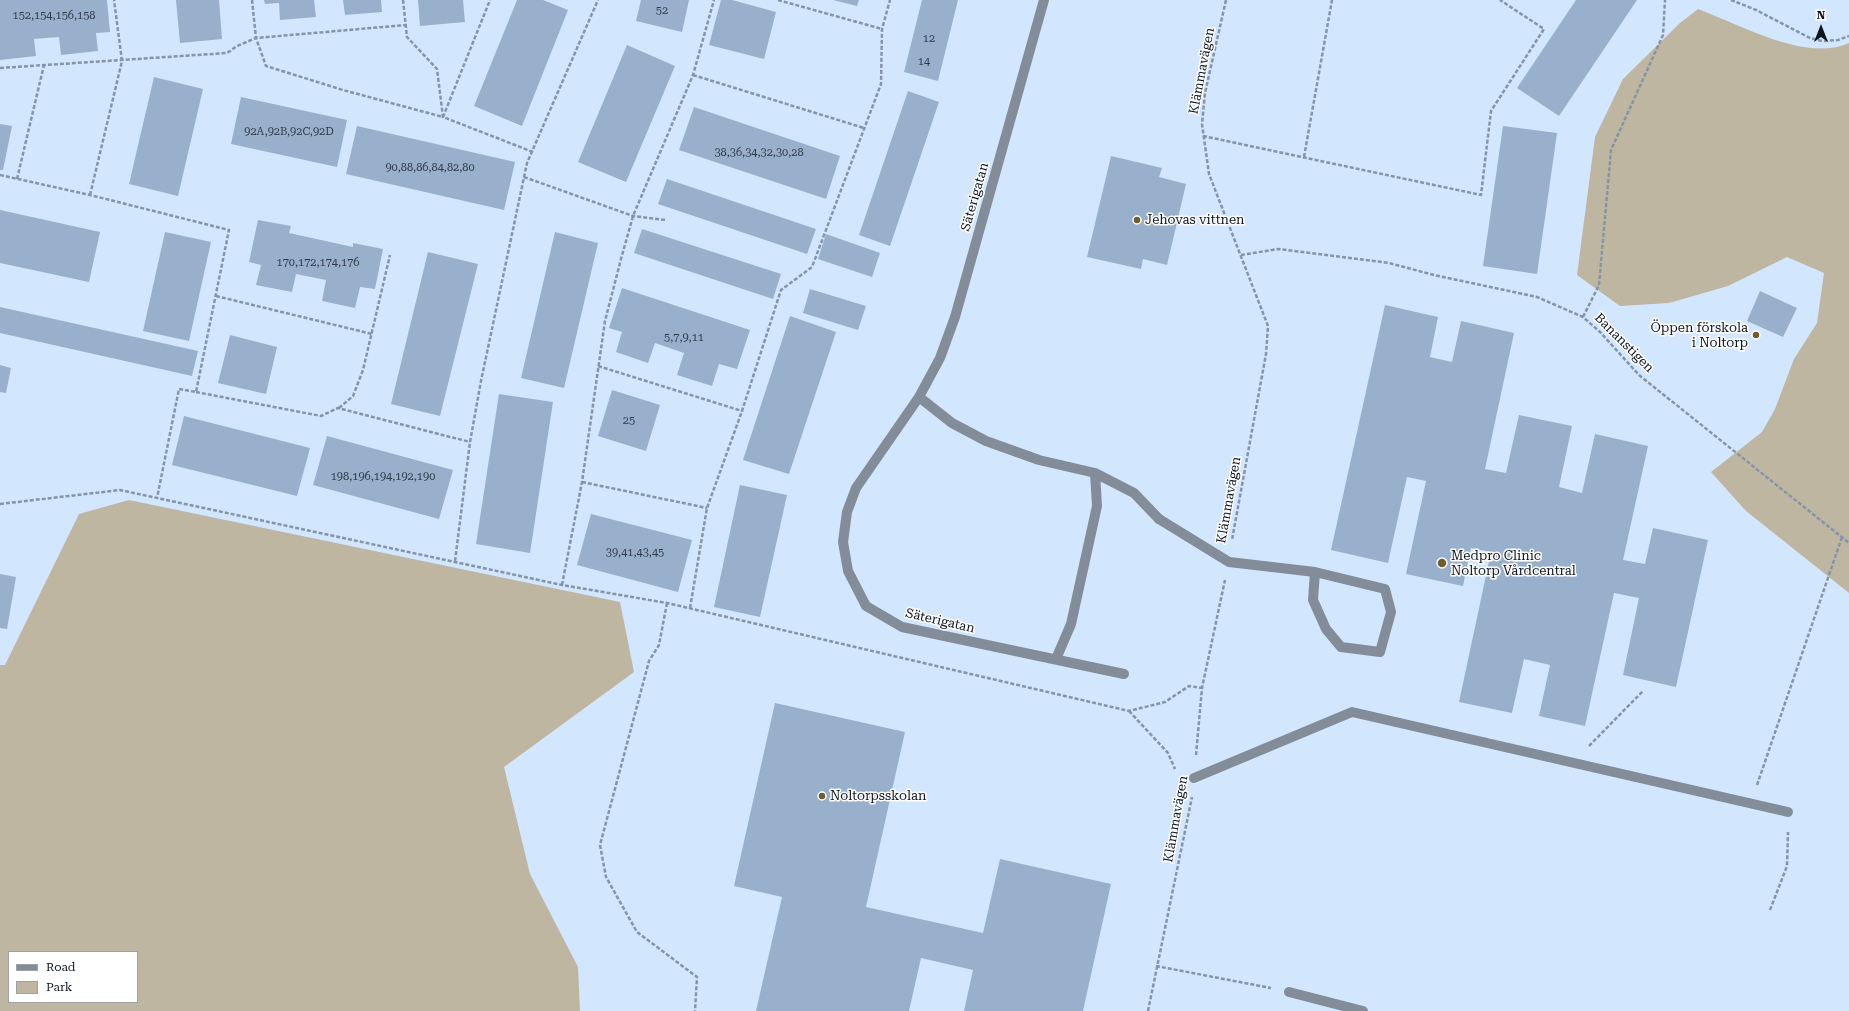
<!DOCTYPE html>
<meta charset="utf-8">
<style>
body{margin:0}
#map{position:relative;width:1849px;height:1011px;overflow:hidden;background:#d2e6fe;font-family:"Roboto Serif",serif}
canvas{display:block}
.legend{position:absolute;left:8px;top:951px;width:130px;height:52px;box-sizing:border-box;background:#fff;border:1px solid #9ea1a5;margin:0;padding:5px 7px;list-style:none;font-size:12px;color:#0d151f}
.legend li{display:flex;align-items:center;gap:8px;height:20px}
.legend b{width:20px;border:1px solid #9ea1a5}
.north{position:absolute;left:1801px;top:8px;width:40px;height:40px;-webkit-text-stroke:3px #fff;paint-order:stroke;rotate:0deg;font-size:11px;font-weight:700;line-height:16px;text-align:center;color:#0d151f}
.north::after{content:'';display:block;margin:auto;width:14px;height:18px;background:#0d151f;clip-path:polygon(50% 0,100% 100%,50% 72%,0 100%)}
</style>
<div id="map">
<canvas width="1849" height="1011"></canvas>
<ul class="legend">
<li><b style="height:5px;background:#838d99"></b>Road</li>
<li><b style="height:11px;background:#beb6a1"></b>Park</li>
</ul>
<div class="north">N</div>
</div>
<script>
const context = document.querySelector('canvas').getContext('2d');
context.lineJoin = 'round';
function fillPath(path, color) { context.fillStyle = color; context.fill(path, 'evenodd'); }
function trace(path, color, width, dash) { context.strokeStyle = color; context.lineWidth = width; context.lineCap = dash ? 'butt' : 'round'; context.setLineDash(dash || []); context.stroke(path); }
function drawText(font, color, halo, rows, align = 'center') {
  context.font = font + ' "Roboto Serif",serif'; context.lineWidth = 3; context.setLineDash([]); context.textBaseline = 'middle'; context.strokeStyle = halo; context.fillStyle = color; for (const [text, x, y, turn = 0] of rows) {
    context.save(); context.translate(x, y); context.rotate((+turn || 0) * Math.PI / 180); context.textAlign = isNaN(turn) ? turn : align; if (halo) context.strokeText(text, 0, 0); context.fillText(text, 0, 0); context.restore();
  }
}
fillPath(new Path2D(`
 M1698,9c41,15 108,54 151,34v550l-103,-82 -35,-39 51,-40 13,-23 19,-50 23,-36 7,-50 -37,-16 -59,29 -59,17 -49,3 -43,-31 18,-138 28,-58 57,-56z
 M129,500l491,102 14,70 -130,95 26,107 48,93 2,44h-580v-346h5l74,-151zM9,952h128v50h-128z`), '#beb6a1');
fillPath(new Path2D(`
 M0,0h107l3,32 -14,1 2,18 -37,4 -2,-18 -25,2 2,17 -36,4z
 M176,0h43l3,39 -42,4z
 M264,0h50l2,17 -36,3 -1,-17 -14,1z
 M343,0h38l1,12 -37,3z
 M418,0h45l2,22 -45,4z
 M517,0h26l25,10 -46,116 -48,-20z
 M641,0h48l-7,32 -46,-11z
 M721,0h11l44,12 -12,47 -55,-14z
 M833,0h26l-2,6z
 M922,0h36l-20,81 -34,-9z
 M1576,0h61l-78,116 -42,-28z
 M627,45l48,21 -49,116 -48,-20z
 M154,77l49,12 -25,107 -49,-12z
 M908,91l31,11 -49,144 -31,-11z
 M241,97l106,23 -10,47 -106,-23z
 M694,107l146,49 -14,43 -147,-49z
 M0,124l12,2 -9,44h-3z
 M357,126l158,36 -11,48 -158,-36z
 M1503,126l54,7 -20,141 -54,-8z
 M1111,156l51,12 -3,9 27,7 -19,81 -24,-6 -2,10 -54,-12z
 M667,179l149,50 -9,25 -149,-50z
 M0,210l100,22 -11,50 -89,-19z
 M258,220l33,6 -2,7 64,14v-4l30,6 -8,40 -15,-2 -5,21 -33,-7 4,-21 -30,-6 -4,18 -36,-7 5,-20 -12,-3z
 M642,229l139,45 -8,25 -139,-46z
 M165,232l46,10 -22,99 -46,-10z
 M555,232l43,11 -34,145 -43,-10z
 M826,234l54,19 -8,24 -54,-18z
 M428,252l50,12 -38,152 -49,-12z
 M622,288l128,42 -13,39 -18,-5 -7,22 -35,-11 7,-22 -29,-10 -7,20 -32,-11 6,-20 -13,-4z
 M810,289l56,17 -8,24 -55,-17z
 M1760,291l37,17 -14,29 -36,-16z
 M1385,305l53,12 -8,40 22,5 9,-41 53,12 -29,136 21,4 13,-58 53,11 -13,61 23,6 13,-59 53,12 -25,114 22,4 8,-36 55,12 -32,147 -53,-12 16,-77 -25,-5 -29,133 -46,-10 11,-51 -26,-6 -12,54 -53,-11 32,-150 -20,-4 -8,38 -57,-12 20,-93 -19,-4 -19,86 -57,-13z
 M0,307l198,44 -6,25 -192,-43z
 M790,316l46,16 -47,142 -46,-14z
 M230,335l47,12 -11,47 -48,-11z
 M0,365l11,3 -5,25 -6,-1z
 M612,390l48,15 -14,46 -48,-15z
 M499,394l54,8 -23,151 -54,-9z
 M184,416l126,32 -13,48 -125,-31z
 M327,436l126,34 -14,49 -126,-34z
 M740,485l47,10 -27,122 -46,-10z
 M591,514l101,26 -14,52 -101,-27z
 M0,574l16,3 -9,52 -7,-1z
 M775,703l130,29 -39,175 117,26 17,-74 111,25 -28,127h-119l9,-41 -52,-12 -12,53h-153l26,-114 -48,-11z`), '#99b0cc');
trace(new Path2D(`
 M252,0l4,38 10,28 77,24 100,27 47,-117
 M403,0l4,37 30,32 6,48 90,35
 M778,0l104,29
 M1226,0l-21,93 -3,31 7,50 59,152 -2,28 -34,186
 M1731,0l25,10 54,28 12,3 16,-1 11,-4
 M0,68l227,-15 10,-7 19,-8 150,-13
 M693,75l171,53
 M1203,136l278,59 10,-84 53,-82 -44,-29
 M1304,157l28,-157
 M0,175l90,20 139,35 -33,162 -17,-3 -22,109
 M524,177l109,39 33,4
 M17,179l27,-114
 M90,195l32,-134 -8,-61
 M1241,255l37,-6 111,14 45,12 103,22 46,20 17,15 39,43 210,168
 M216,296l156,38
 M1583,317l16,-32 12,-135 52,-115 2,-35
 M598,366l144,45
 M196,392l125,24 17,-8 132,34
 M339,408l14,-12 10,-26 27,-115
 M582,482l125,26
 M0,504l120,-14 442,95 105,18 462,108 36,-9 24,-16 13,2
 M455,561l15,-119 11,-61 46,-218 71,-163
 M562,585l20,-103 23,-161 16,-62 12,-43 60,-141 21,-75
 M667,603l-8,42 -10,16 -49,184 6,32 31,55 60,45 -2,34
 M690,608l17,-100 35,-97 39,-121 31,-23 69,-183 1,-55 8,-29
 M1129,711l39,42 7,16
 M1589,746l54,-55
 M1196,755l6,-67 23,-108
 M1757,785l85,-248
 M1770,910l17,-44 1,-34
 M1156,966l115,22
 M1148,1011l44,-214`), '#8594a7', 2.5, [4, 2]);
trace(new Path2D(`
 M1159,519l70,43 86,10 70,17 6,23 -11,40 -39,-5 -15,-18 -13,-29 2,-28
 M1194,778l158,-66 436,100`), '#838d99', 10);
trace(new Path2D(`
 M1044,0l-89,317 -15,41 -21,39 -63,91 -9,24 -4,30 5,29 18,35 36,21 222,47
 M919,397l33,26 34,18 53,19 56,13 39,20 25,26
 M1056,659l15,-35 26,-118 -2,-33
 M1289,992l74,19`), '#838d99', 10);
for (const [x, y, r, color] of [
 [1137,220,4,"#715d2c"],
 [1756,335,4,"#715d2c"],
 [1442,563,5,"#715d2c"],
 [822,796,4,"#715d2c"]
]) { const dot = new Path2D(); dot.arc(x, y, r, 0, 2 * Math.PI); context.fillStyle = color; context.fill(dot); trace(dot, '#fff', 1.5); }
drawText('11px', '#303c4a', null, [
 ["52",662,11],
 ["152,154,156,158",54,16],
 ["12",929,39],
 ["14",924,62],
 ["92A,92B,92C,92D",289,132],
 ["38,36,34,32,30,28",759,153],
 ["90,88,86,84,82,80",430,168],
 ["170,172,174,176",318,263],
 ["5,7,9,11",684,338],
 ["25",629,421],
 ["198,196,194,192,190",383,477],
 ["39,41,43,45",635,553]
]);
drawText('13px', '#0d151f', '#fff', [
 ["Klämmavägen",1202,71,-79],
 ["Säterigatan",975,197,-74],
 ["Bananstigen",1624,343,45],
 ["Klämmavägen",1229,500,-80],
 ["Säterigatan",940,621,13],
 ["Klämmavägen",1176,819,-80]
]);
drawText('13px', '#0d151f', '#fff', [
 ["Jehovas vittnen",1145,220],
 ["Öppen förskola",1748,328,"right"],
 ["i Noltorp",1748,343,"right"],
 ["Medpro Clinic",1451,556],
 ["Noltorp Vårdcentral",1451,571],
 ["Noltorpsskolan",830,796]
], 'left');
</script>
